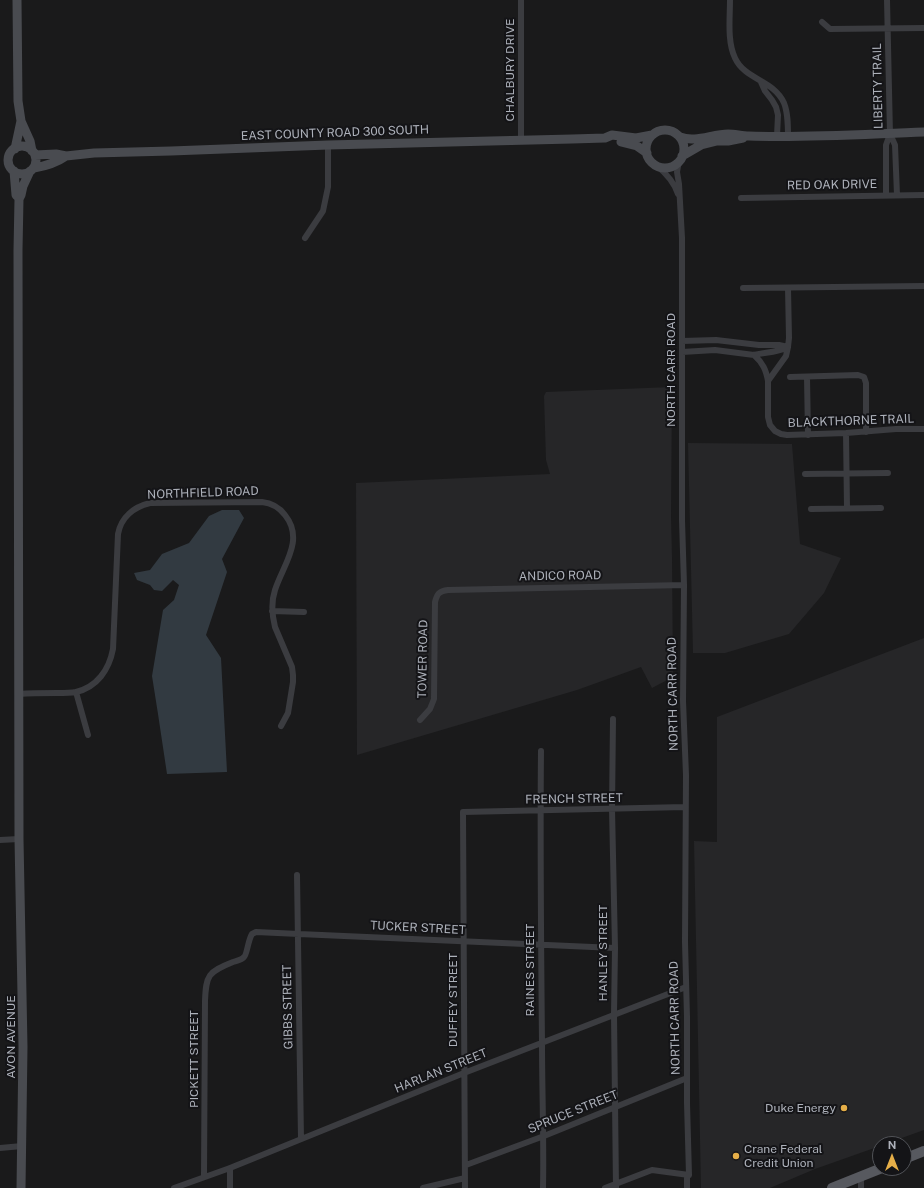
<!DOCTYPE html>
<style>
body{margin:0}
#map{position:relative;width:924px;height:1188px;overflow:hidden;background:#1a1a1b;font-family:"Public Sans",sans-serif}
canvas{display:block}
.north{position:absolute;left:872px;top:1136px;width:40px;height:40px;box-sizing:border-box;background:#141417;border:1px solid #515358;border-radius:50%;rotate:0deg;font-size:11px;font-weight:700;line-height:16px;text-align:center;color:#adb1ba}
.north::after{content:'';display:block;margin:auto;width:14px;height:18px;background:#e5ae48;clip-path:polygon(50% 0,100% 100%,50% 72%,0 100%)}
</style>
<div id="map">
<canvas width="924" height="1188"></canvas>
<div class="north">N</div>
</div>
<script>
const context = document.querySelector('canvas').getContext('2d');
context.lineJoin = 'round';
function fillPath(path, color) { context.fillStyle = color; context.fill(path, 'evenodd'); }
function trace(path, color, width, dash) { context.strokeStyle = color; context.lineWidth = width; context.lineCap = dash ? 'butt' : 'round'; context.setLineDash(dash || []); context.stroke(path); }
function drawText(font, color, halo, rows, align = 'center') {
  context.font = font + ' "Public Sans",sans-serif'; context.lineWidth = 4; context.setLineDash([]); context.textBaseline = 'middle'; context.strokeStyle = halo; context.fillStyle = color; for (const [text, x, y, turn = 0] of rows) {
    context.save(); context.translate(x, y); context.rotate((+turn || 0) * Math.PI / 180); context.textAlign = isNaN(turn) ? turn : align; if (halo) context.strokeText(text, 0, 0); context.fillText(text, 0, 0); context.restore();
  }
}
fillPath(new Path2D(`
 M672,387l-1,130 1,40 1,120 -21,11 -11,-21 -64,23 -220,65 -1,-272 194,-9 -4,-14 -2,-64 2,-4z
 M688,443l104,1 8,100 41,14 -17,35 -35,41 -64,19h-32z
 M924,638v492l-39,14h-5v2l-65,23 -45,19h-69l-7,-347 23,1v-125z`), '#262628');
fillPath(new Path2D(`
 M222,510h17l5,8 -22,41 5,13 -21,63 15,23 6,114 -60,2 -9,-60 -6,-38 11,-66 11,-10 5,-15 -6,-5 -11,11 -8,-1 -4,-5 -13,-5 -3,-7 16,-3 12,-16 27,-11 20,-27z`), '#323a41');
trace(new Path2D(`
 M730,0c0,18 -3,41 5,58 10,22 39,22 49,45 4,10 4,22 4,34
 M887,0l3,134 5,11 2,50
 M822,22l8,7 94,-1
 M761,82l4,9 7,9 4,7 2,8 -1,21
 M521,140v-140
 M679,161l-2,11 2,12 3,54v282l2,65 -1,116 3,74 -1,167 2,75v86l2,72 -2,2v11
 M657,166c10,8 17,16 21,28
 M886,195v-50l4,-11
 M741,198l183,-3
 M305,238l18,-27 5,-24v-42
 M743,288l181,-2
 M788,288l1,50 -1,9 -2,9 -18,25v36l2,8 5,6 6,3 6,1 59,-2 50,-4h28
 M682,341l34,-1 43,5h20l9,2
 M682,352l33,-2 39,5c12,-3 22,-2 34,-8
 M754,355c9,8 12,15 14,26
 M790,377l68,-2 6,2 2,6v49
 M807,377l1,58
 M846,433l1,75
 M805,474l83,-1
 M811,509l70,-1
 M272,611l32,1
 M76,692l12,43
 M19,694c13,-1 25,-1 38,-1 6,0 13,0 19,-1 21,-5 33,-22 37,-43l5,-115c3,-17 16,-27 32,-31l112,-1c9,1 17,5 23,13 20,25 -2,50 -10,75 -4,12 -3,25 0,37l17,40 1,8v7l-5,31 -7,13
 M613,719l-1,90 3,139 -1,66 2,174
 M420,720l10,-11 4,-10 1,-97c2,-8 4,-11 13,-12l236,-5
 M541,751c-1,97 0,194 1,291 0,49 2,97 1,146
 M0,840l19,-1
 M297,875l4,264
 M0,1148l22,-2
 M466,1165l78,-29 143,-58
 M230,1168v20
 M861,1176v12
 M204,1177l1,-176c1,-26 3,-29 28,-39 3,-1 9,-2 11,-5 3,-2 4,-17 8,-23l4,-2 43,2 316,14
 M174,1188l56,-20 234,-95 222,-86
 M423,1188l42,-10
 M465,1188l-2,-376 222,-5
 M605,1188l47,-18 37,5`), '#3b3c40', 6);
trace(new Path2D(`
 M21,121l9,20 2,10
 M646 149a19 19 0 1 1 38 0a19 19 0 1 1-38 0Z
 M680,137c15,6 32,-3 48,-3 7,0 14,2 21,2 58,2 117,-2 175,-4
 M621,142l16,4 10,7
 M8 160a14 14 0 1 1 28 0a14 14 0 1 1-28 0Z
 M15,149l6,-28 -3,-20 -1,-101
 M35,155l21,-1 10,2 28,-3 77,-2 157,-6 244,-6 33,-1 7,-3 24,3 16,-3
 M682,156l19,-11 16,-4h11l15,-3
 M34,168c12,-2 22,-5 32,-12
 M14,171l2,24 2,2
 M21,1188l2,-141 -4,-208 -1,-589 1,-51 2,-4 2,-9 7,-15`), '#494b50', 9);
trace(new Path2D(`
 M904,1159l20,-8
 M832,1188l50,-20`), '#57595f', 10);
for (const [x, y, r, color] of [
 [844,1108,4,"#e5ae48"],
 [736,1156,4,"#e5ae48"]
]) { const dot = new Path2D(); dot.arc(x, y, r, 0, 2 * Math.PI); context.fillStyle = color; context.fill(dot); trace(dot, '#141417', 1.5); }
drawText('12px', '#adb1ba', '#141417', [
 ["CHALBURY DRIVE",510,70,-90],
 ["LIBERTY TRAIL",878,86,-91],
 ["EAST COUNTY ROAD 300 SOUTH",335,133,-2],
 ["RED OAK DRIVE",832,185,-1],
 ["NORTH CARR ROAD",671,370,-90],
 ["BLACKTHORNE TRAIL",851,421,-2],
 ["NORTHFIELD ROAD",203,493,-2],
 ["ANDICO ROAD",560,576,-1],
 ["TOWER ROAD",423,659,-89],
 ["NORTH CARR ROAD",673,694,-91],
 ["FRENCH STREET",574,799,-1],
 ["TUCKER STREET",418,928,3],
 ["HANLEY STREET",603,953,-90],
 ["RAINES STREET",530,970,-90],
 ["DUFFEY STREET",453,1000,-90],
 ["GIBBS STREET",288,1007,-91],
 ["NORTH CARR ROAD",675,1018,-91],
 ["AVON AVENUE",11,1037,-90],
 ["PICKETT STREET",194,1059,-90],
 ["HARLAN STREET",441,1071,-22],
 ["SPRUCE STREET",573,1112,-22]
]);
drawText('12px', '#adb1ba', '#141417', [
 ["Duke Energy",836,1108],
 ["Crane Federal",744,1149,"left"],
 ["Credit Union",744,1163,"left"]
], 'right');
</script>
